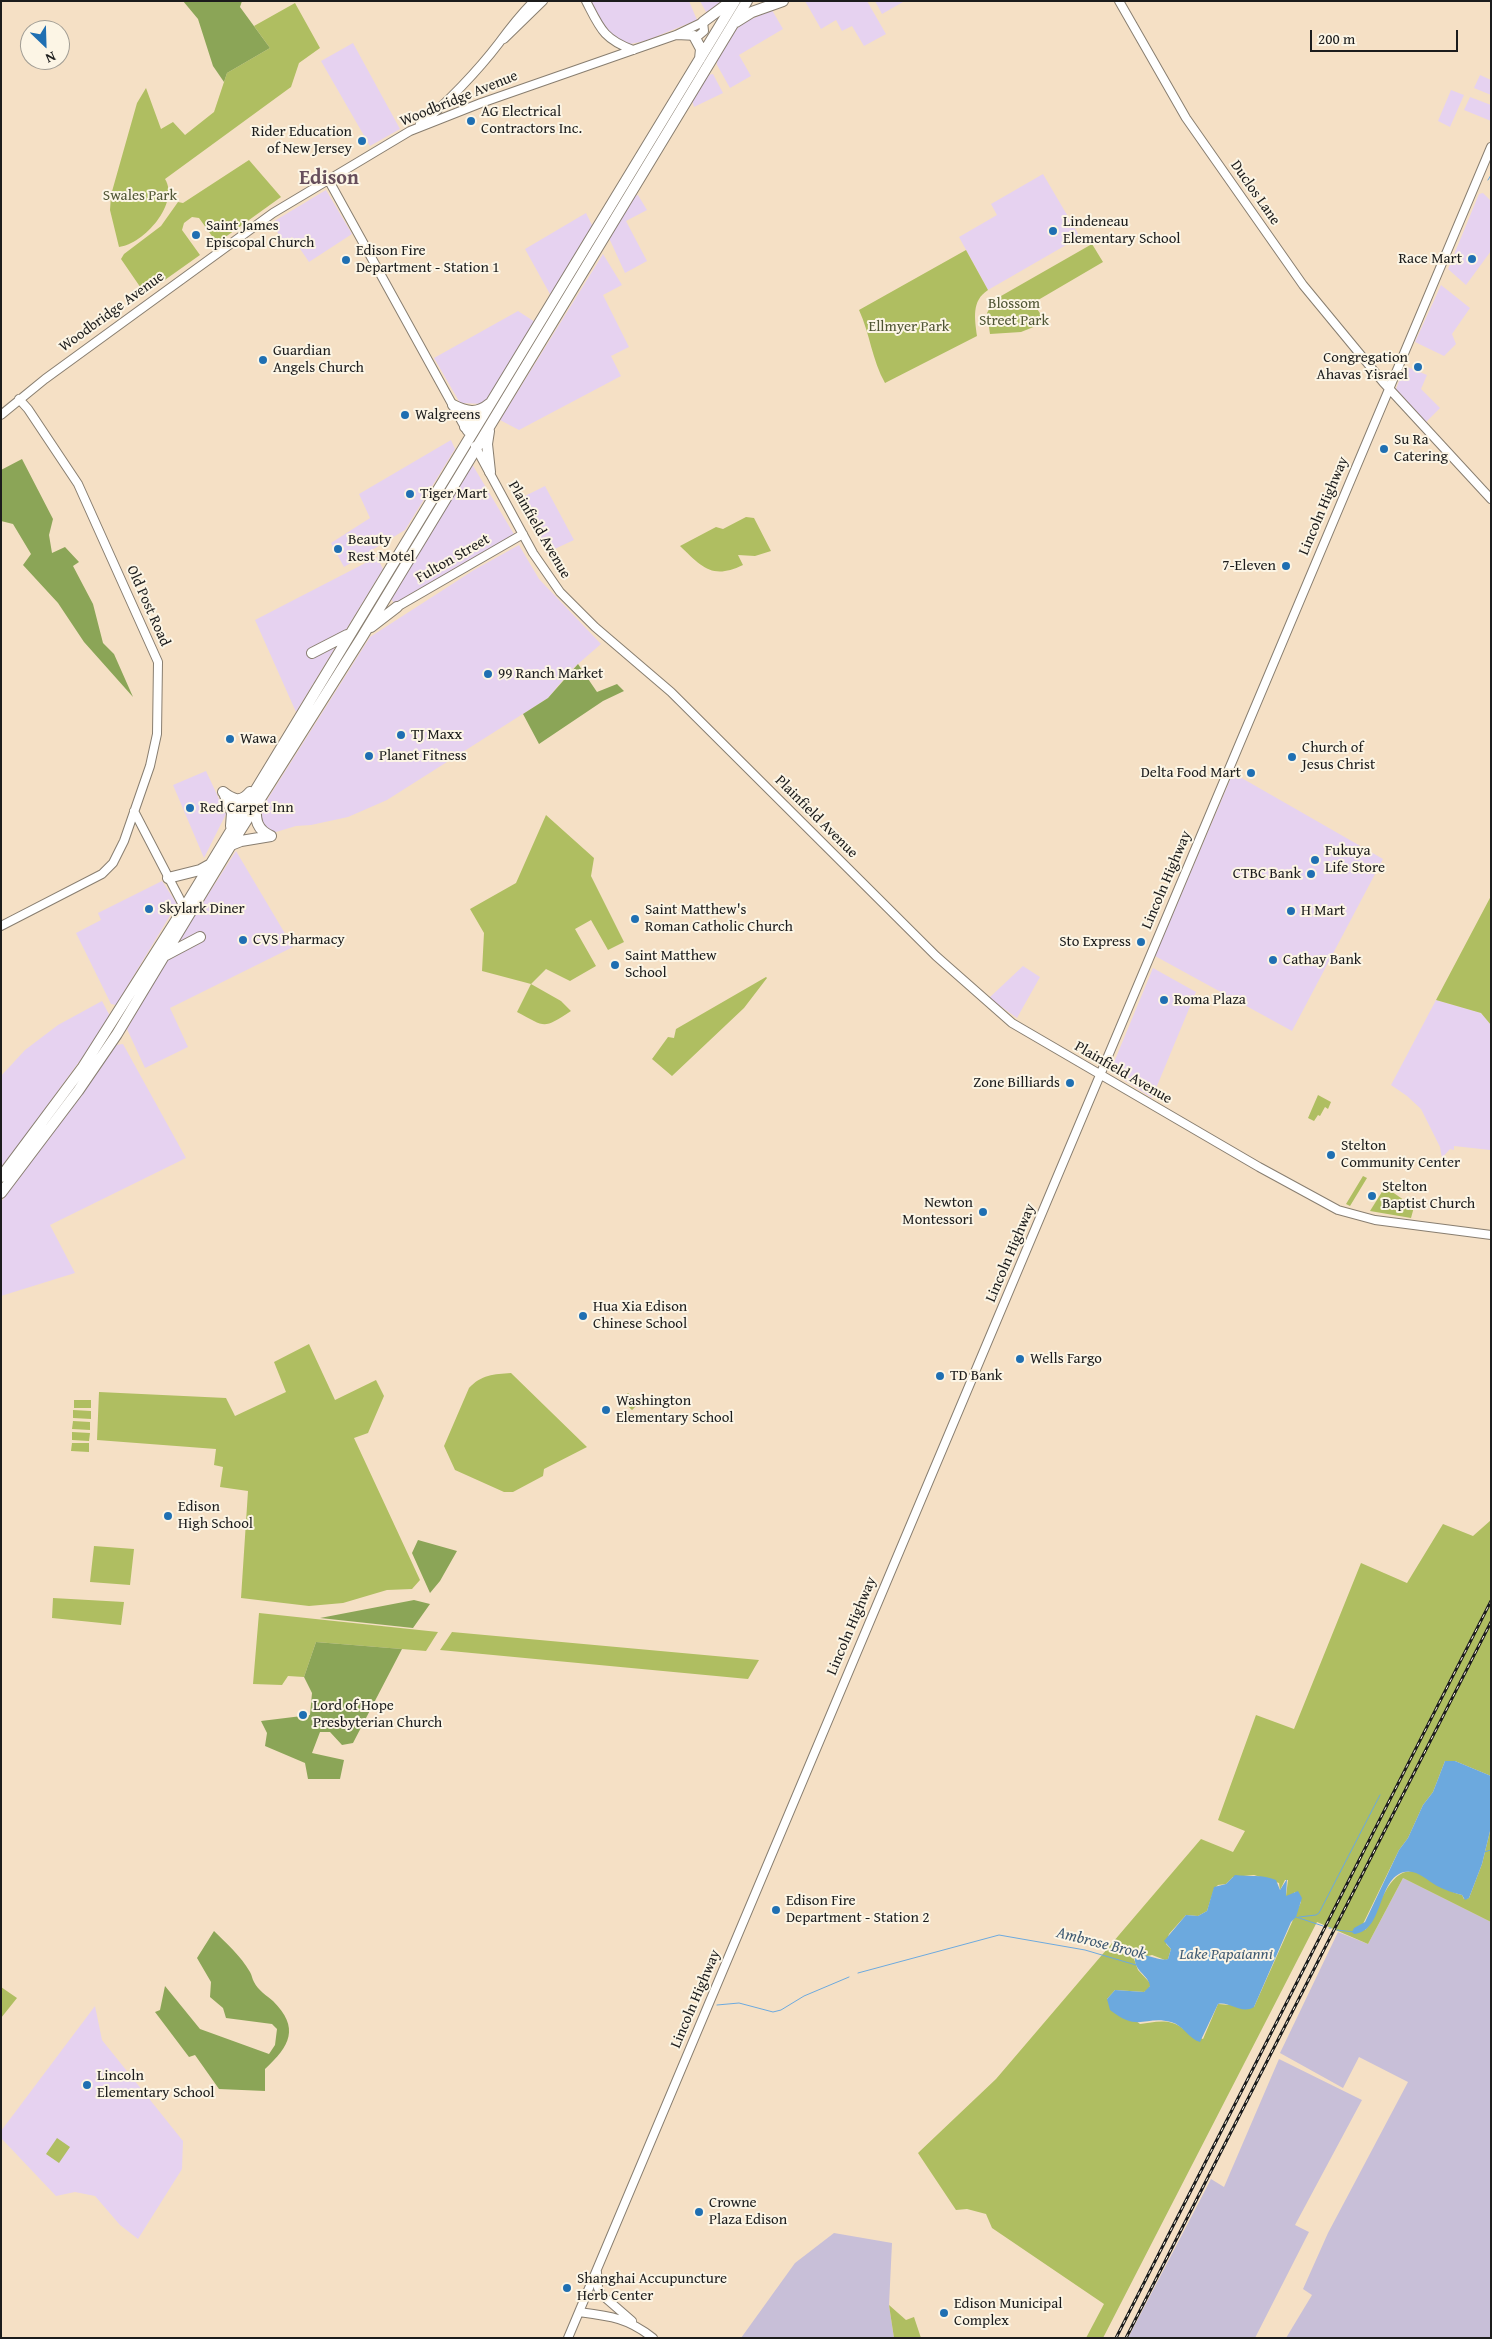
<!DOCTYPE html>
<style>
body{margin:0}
#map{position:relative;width:1492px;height:2339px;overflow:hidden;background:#f5e0c5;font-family:"Gentium Book Plus",serif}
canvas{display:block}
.frame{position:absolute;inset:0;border:2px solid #1c1c1c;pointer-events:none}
.north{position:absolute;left:20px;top:20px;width:50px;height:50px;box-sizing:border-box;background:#fcf5e5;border:1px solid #a29e95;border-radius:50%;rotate:156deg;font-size:14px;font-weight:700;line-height:20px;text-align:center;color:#1c1c1c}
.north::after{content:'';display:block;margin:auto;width:18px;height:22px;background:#1f6fb2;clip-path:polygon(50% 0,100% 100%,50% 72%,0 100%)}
.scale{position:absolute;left:1310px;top:30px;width:148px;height:22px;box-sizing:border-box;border:2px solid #1c1c1c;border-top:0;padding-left:6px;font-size:15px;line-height:18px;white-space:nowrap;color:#1c1c1c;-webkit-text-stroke:4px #fcf5e5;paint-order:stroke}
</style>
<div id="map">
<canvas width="1492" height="2339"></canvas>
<div class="frame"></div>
<div class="north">N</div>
<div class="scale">200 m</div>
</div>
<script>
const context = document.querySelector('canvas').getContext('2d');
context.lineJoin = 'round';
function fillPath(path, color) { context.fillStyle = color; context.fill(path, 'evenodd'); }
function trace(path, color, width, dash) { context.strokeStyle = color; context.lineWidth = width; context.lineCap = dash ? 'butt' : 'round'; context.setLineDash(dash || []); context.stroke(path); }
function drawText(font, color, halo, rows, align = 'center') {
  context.font = font + ' "Gentium Book Plus",serif'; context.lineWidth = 4; context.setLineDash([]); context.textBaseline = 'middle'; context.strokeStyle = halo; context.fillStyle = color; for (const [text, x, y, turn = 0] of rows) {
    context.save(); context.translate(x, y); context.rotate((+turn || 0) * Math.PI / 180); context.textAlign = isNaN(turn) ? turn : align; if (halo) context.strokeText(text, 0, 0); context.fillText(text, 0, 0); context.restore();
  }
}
fillPath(new Path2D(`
 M590,1h99l8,19 -52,21 -15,3 -17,-7 -9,-10z
 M700,1h26l-20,11z
 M805,1h62l19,33 -22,12 -12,-20 -10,5 -6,-11 -15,9z
 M875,1h28v1l-21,12z
 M772,10l11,19 -44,26 12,21 -21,12 -13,-23v-5l23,-36z
 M353,43l47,86 -30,17 -49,-85z
 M713,74l10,19 -29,14 -2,-7 16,-25z
 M1480,75l11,5v15l-17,-7z
 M1451,90l13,5 -14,32 -12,-6z
 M1470,97l21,8v16l-27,-11z
 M1043,174l37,63 -92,53 -29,-53 38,-22 -6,-11z
 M326,190l26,44 -43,28 -17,-25 -8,5 -13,-19z
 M1483,193l8,8v50l-25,34 -18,-16 31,-75z
 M638,195l9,15 -21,11 21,40 -22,12 -16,-35 26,-42z
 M586,213l7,14 -42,69 -26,-47z
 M603,254l19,31 -19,10 26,52 -18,9 10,20 -102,54 -19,-10z
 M1441,285l29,23 -18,26 4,10 -12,12 -29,-14z
 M518,311l17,11 -51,82 -24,-1 -26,-45z
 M1405,366l22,9 -6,14 19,19 -14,14 -30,-33z
 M451,440l4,9 -50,81 -61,37 -13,-24 39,-25 -11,-24z
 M472,464l43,72 -120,68 -4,-5z
 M545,486l29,54 -28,13 -29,-53z
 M519,545l20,34 62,65 -30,26 -23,28 -161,102 -39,17 -37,8 -15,1 -20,6 -6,-1 -6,-4 -4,-10 7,-17 103,-163 104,-67z
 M377,557l6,12 -87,143 -41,-92z
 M206,771l20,43 -22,44 -31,-73z
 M1233,773l150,86 -91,172 -137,-75z
 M236,851l57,96 -123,61 18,39 -43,21 -18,-39 41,-72z
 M162,881l15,23 -61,101 -5,-1 -35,-71 25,-13 -3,-7z
 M1023,966l17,11 -23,41 -28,-20z
 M1153,968l43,24 -44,106 -36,-23 -4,-8z
 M1436,1000l45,13 10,12v130l-1,-5 -36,-4v4l-4,-1 -8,9 -2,-11 -19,-38 -14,-13 -16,-11z
 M102,1001l9,17 -110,151v-93l24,-26 33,-25z
 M123,1044l63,114 -136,67 25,48 -74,23v-94l77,-102 38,-55z
 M95,2006l7,34 81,101 -1,28 -44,70 -18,-14 -25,-29 -20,-4 -19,4 -55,-58v-7z`), '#e6d2f0');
fillPath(new Path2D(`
 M1403,1878l88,44v416h-205l26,-43 -9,-6 25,-56 80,-151 -49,-25 -16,31 -63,-35 58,-121 30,12z
 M1279,2059l83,41 -67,125 14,7 -54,106h-127l83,-159 13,8z
 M834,2233l58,10 -3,62 5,33h-153l54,-75z`), '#c8bfd8');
fillPath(new Path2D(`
 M295,3l25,45 -21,15 -8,24 -126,92c15,24 -21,65 -46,68l-9,-37 1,-15 26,-92 9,-15 15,41 12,-7 12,13 29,-23 13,-39 43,-25 -16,-22z
 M249,160l32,37 -64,46 -18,-25 -7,-1 -8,6 -2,7 18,25 -55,39 -24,-35 3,-5 37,-28 17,-24 5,1z
 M1092,244l11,18 -70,41 13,19 -25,10 -31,2 -3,-21 7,-13z
 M966,250l22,40c-17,11 -13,29 -11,46l-92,47c-13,-23 -15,-49 -26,-73z
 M746,517l8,1 17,33 -16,5 -17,-1 5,10c-31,15 -41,2 -63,-19l36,-19 7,2z
 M546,815l48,43 -3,18 33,66 -16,8 -17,-30 -16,9 21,37 -26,15 -24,-12 -15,15 30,17 10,10c-29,19 -25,16 -54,1l14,-28 -49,-13 2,-38 -14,-24 46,-26z
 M1491,896v129l-10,-12 -45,-13z
 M766,977l1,1 -23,30 -72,68 -20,-17 16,-22 6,1 2,-9z
 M1318,1095l13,7 -3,7 -3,-2 -5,9 -2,-1 -4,6 -6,-3z
 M1363,1176l4,2 -17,28 -4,-2z
 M1385,1187l29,20 -3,11 -41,-7z
 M309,1344l26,56 41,-20 8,16 -16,37 -14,5 66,142 -8,9 -25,1 -44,13 -34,3 -68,-8 7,-107 -28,-4 3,-20 -9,-2 2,-16 -119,-9 2,-48 127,6 9,18 51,-24 -12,-30z
 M511,1373l76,74 -43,22 -1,7 -30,16h-9l-49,-22 -11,-24 25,-58c12,-13 25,-14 42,-15z
 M628,1393l11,10 -7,7 -11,-10z
 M74,1400h17v8h-17z
 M73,1410l18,1v8l-18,-1z
 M73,1421l17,1v8l-18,-1z
 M72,1432l18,1 -1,8 -17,-1z
 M72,1443h17v9l-18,-1z
 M1491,1520v256l-36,-15h-10l-12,31 -10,13 -15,33 -9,12 -37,76 3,4 5,-6c11,-21 23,-68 55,-48 13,9 22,15 37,19l2,4 5,-1 13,-34 9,-37v95l-88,-44 -35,66 -51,-22 -214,416h-17l18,-34 -112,-76 -6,-14 -19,-5 -11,1 -38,-57 78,-74 205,-240 32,13 12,-21 -27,-11 38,-105 38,14 67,-166 46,20 36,-59 30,12zM1254,1875l25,8 1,7 5,-10h3l-2,16 4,1 5,-5 6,10 -47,105 -36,-3 -15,35c-10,-3 -13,-6 -21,-11 -12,-10 -28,-6 -42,-4l-33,-25 8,-9 29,2 4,-2 3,-6 -13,-14 -4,-11 18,-4 13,5 3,-1 3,-10 -5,-5 3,-10 17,-19 12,1 9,-5 7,-22 4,-4 8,-1 7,-7z
 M94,1546l40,3 -4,36 -40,-3z
 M53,1598l71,4 -3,23 -69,-7z
 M259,1613l179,19 -12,19 -110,-9 -12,35 -16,-1 -6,9 -29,-1z
 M452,1632l307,28 -11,19 -308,-29z
 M1,1987l16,11 -16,20z
 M57,2138l13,9 -11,16 -13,-9z
 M889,2305l17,15 8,-3 7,21h-27z`), '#afbe61');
fillPath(new Path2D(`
 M183,1h59l-2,6 30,41 -43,25 -3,9 -11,-16 -15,-47z
 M22,459l31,60 -4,16 3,18 13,-6 14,15 -6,4 20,38 10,39 11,11 19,43 -49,-55 -26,-39 -35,-38 8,-11 -18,-30 -12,-3v-51z
 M578,664l19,28 20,-8 7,7 -21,10 -64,43 -16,-30 25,-16z
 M418,1540l39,11 -17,30 -10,12 -18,-40z
 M414,1600l16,4 -17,24 -93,-10z
 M316,1642l86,7 -49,94 -11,2 -12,-13h-10l-8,21 32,7 -4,19h-32l-3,-16 -40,-17 2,-13 -6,-12 49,-6 2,-22 -8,-16z
 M214,1931c12,12 27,25 36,41 2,3 2,7 4,10 4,8 13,14 19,19 27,27 17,45 -8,68v22l-46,-2 -24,-34 -6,2 -34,-45 5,-2 5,-24 35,43 69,25 6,-9 2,-16 -5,-5 -46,-6 -3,-10 -13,-11 1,-15 -14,-24z`), '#8ba557');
fillPath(new Path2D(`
 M1445,1761h10l36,15v51l-9,37 -13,34 -4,2 -3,-5c-9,-2 -17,-5 -25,-9 -12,-7 -23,-20 -38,-12 -21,11 -17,58 -45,60l-2,-2 2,-4 11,-6 34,-72 9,-12 15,-33 10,-13z
 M1235,1875c14,2 27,-1 41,5l4,10 7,-11 -1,17 12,-5 4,7 -6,19 -5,5 -37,85c-13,8 -24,-6 -36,-3l-18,38c-11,-3 -17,-17 -29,-20 -26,-7 -32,11 -61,-12l-3,-11 8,-9 29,2 6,-6c-1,-11 -17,-15 -15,-30 13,-4 22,6 33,3l3,-10 -7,-8 22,-26 12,1 9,-5 7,-24 12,-3z`), '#6ca9de');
trace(new Path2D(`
 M1488,180l3,-5
 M1484,1852l7,-2
 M1296,1917l27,9
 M1299,1917l17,-2 3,-2 61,-118
 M1329,1928h2
 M1337,1930l17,2
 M858,1973l141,-38 86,15 51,15
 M717,2005l22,-2 34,9 8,-2 23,-14 45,-19`), '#6ca9de', 1);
const secondary = new Path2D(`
 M586,1c14,27 17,38 47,49
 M1119,1l67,117 117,167 80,97 108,117
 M504,39l39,-38
 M420,124c25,-18 60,-56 79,-81 11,-15 22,-29 35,-42
 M328,179l139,252
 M1,415l44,-36 228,-166 137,-82 71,-28 195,-68 27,-13 1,9 -6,5 -22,-1
 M475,446l58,107 27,39 35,35 76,65 265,264 76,67 247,144 79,43 37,10 116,15
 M397,607l126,-73
 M134,811l52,100
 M1,926l101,-52 11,-11 11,-22 26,-75 7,-32 1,-72 -80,-178 -50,-75 -9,-10
 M597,2272l1,16 3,6 31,27
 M579,2312c31,4 49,6 74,26
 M568,2338l923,-2191`);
const highway = new Path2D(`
 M703,22l27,-20
 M736,22l16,-10 31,-11
 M694,36l7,13 -1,10
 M453,405c14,7 24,9 36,-1
 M465,427l15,-9
 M489,431l-2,13 3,28
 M371,627l26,-20
 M312,653l35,-18
 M223,792c10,8 18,11 27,0
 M224,793l8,20 -1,13
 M256,806c-1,14 1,24 15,30
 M231,845l10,-4 30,-5
 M168,878l32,-8 9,-5
 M166,955l34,-18
 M1,1177l82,-110 101,-159 551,-907
 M1,1193l77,-102 39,-57 114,-189 131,-208 385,-636`);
trace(secondary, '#887e70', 10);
trace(highway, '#887e70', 12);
trace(secondary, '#fff', 8);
trace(highway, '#fff', 10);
const rail = new Path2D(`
 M1116,2338l375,-737
 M1126,2338l365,-716`);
trace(rail, '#1c1c1c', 3);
trace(rail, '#fcf5e5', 1, [4]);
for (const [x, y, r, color] of [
 [471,121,5,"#1f6fb2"],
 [362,141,5,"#1f6fb2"],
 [1053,231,5,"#1f6fb2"],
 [196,235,5,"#1f6fb2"],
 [1472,259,5,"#1f6fb2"],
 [346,260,5,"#1f6fb2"],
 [263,360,5,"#1f6fb2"],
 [1418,367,5,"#1f6fb2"],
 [405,415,5,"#1f6fb2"],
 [1384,449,5,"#1f6fb2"],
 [410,494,5,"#1f6fb2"],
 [338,549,5,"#1f6fb2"],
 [1286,566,5,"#1f6fb2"],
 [488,674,5,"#1f6fb2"],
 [401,735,5,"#1f6fb2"],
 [230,739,5,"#1f6fb2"],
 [369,756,5,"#1f6fb2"],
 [1292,757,5,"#1f6fb2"],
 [1251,773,5,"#1f6fb2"],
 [190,808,5,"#1f6fb2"],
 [1315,860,5,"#1f6fb2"],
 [1311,874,5,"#1f6fb2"],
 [149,909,5,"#1f6fb2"],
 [1291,911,5,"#1f6fb2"],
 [635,919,5,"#1f6fb2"],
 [243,940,5,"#1f6fb2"],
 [1141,942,5,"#1f6fb2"],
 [1273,960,5,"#1f6fb2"],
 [615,965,5,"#1f6fb2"],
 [1164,1000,5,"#1f6fb2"],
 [1070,1083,5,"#1f6fb2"],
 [1331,1155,5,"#1f6fb2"],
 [1372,1196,5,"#1f6fb2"],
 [983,1212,5,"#1f6fb2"],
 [583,1316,5,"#1f6fb2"],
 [1020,1359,5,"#1f6fb2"],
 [940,1376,5,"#1f6fb2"],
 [606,1410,5,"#1f6fb2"],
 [168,1516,5,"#1f6fb2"],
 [303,1715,5,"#1f6fb2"],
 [776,1910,5,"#1f6fb2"],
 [87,2085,5,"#1f6fb2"],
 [699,2212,5,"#1f6fb2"],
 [567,2288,5,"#1f6fb2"],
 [944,2313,5,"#1f6fb2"]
]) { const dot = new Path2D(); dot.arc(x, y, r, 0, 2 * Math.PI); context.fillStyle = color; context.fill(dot); trace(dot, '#fcf5e5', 2); }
drawText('15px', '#1c1c1c', '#fcf5e5', [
 ["Woodbridge Avenue",459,99,-22],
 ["Duclos Lane",1255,193,55],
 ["Woodbridge Avenue",112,312,-36],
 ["Lincoln Highway",1324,506,-67],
 ["Plainfield Avenue",539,530,60],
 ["Fulton Street",453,559,-30],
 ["Old Post Road",148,606,66],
 ["Plainfield Avenue",816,817,45],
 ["Lincoln Highway",1167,880,-67],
 ["Plainfield Avenue",1123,1073,30],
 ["Lincoln Highway",1011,1253,-67],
 ["Lincoln Highway",852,1626,-67],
 ["Lincoln Highway",696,1999,-67]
]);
drawText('15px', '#1c1c1c', '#fcf5e5', [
 ["AG Electrical",481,112],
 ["Contractors Inc.",481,129],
 ["Rider Education",352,132,"right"],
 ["of New Jersey",352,149,"right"],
 ["Lindeneau",1063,222],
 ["Elementary School",1063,239],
 ["Saint James",206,226],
 ["Episcopal Church",206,243],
 ["Edison Fire",356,251],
 ["Department - Station 1",356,268],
 ["Race Mart",1462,259,"right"],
 ["Guardian",273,351],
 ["Angels Church",273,368],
 ["Congregation",1408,358,"right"],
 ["Ahavas Yisrael",1408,375,"right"],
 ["Walgreens",415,415],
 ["Su Ra",1394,440],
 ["Catering",1394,457],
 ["Tiger Mart",420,494],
 ["Beauty",348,540],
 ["Rest Motel",348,557],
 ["7-Eleven",1276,566,"right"],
 ["99 Ranch Market",498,674],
 ["TJ Maxx",411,735],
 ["Wawa",240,739],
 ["Church of",1302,748],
 ["Jesus Christ",1302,765],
 ["Planet Fitness",379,756],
 ["Delta Food Mart",1241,773,"right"],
 ["Red Carpet Inn",200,808],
 ["Fukuya",1325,851],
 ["Life Store",1325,868],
 ["CTBC Bank",1301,874,"right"],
 ["Skylark Diner",159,909],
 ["Saint Matthew's",645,910],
 ["Roman Catholic Church",645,927],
 ["H Mart",1301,911],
 ["CVS Pharmacy",253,940],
 ["Sto Express",1131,942,"right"],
 ["Saint Matthew",625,956],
 ["School",625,973],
 ["Cathay Bank",1283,960],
 ["Roma Plaza",1174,1000],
 ["Zone Billiards",1060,1083,"right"],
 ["Stelton",1341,1146],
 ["Community Center",1341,1163],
 ["Stelton",1382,1187],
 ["Baptist Church",1382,1204],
 ["Newton",973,1203,"right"],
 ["Montessori",973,1220,"right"],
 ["Hua Xia Edison",593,1307],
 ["Chinese School",593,1324],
 ["Wells Fargo",1030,1359],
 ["TD Bank",950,1376],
 ["Washington",616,1401],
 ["Elementary School",616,1418],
 ["Edison",178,1507],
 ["High School",178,1524],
 ["Lord of Hope",313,1706],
 ["Presbyterian Church",313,1723],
 ["Edison Fire",786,1901],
 ["Department - Station 2",786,1918],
 ["Lincoln",97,2076],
 ["Elementary School",97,2093],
 ["Crowne",709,2203],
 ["Plaza Edison",709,2220],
 ["Shanghai Accupuncture",577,2279],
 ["Herb Center",577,2296],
 ["Edison Municipal",954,2304],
 ["Complex",954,2321]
], 'left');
drawText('15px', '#4f5534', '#fcf5e5', [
 ["Swales Park",140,196],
 ["Blossom",1014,304],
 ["Street Park",1014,321],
 ["Ellmyer Park",909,327]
]);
drawText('italic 16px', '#405b73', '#fcf5e5', [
 ["Ambrose Brook",1101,1944,14],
 ["Lake Papaianni",1226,1955]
]);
drawText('bold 20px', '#664e5b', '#fcf5e5', [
 ["Edison",329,179]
]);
</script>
